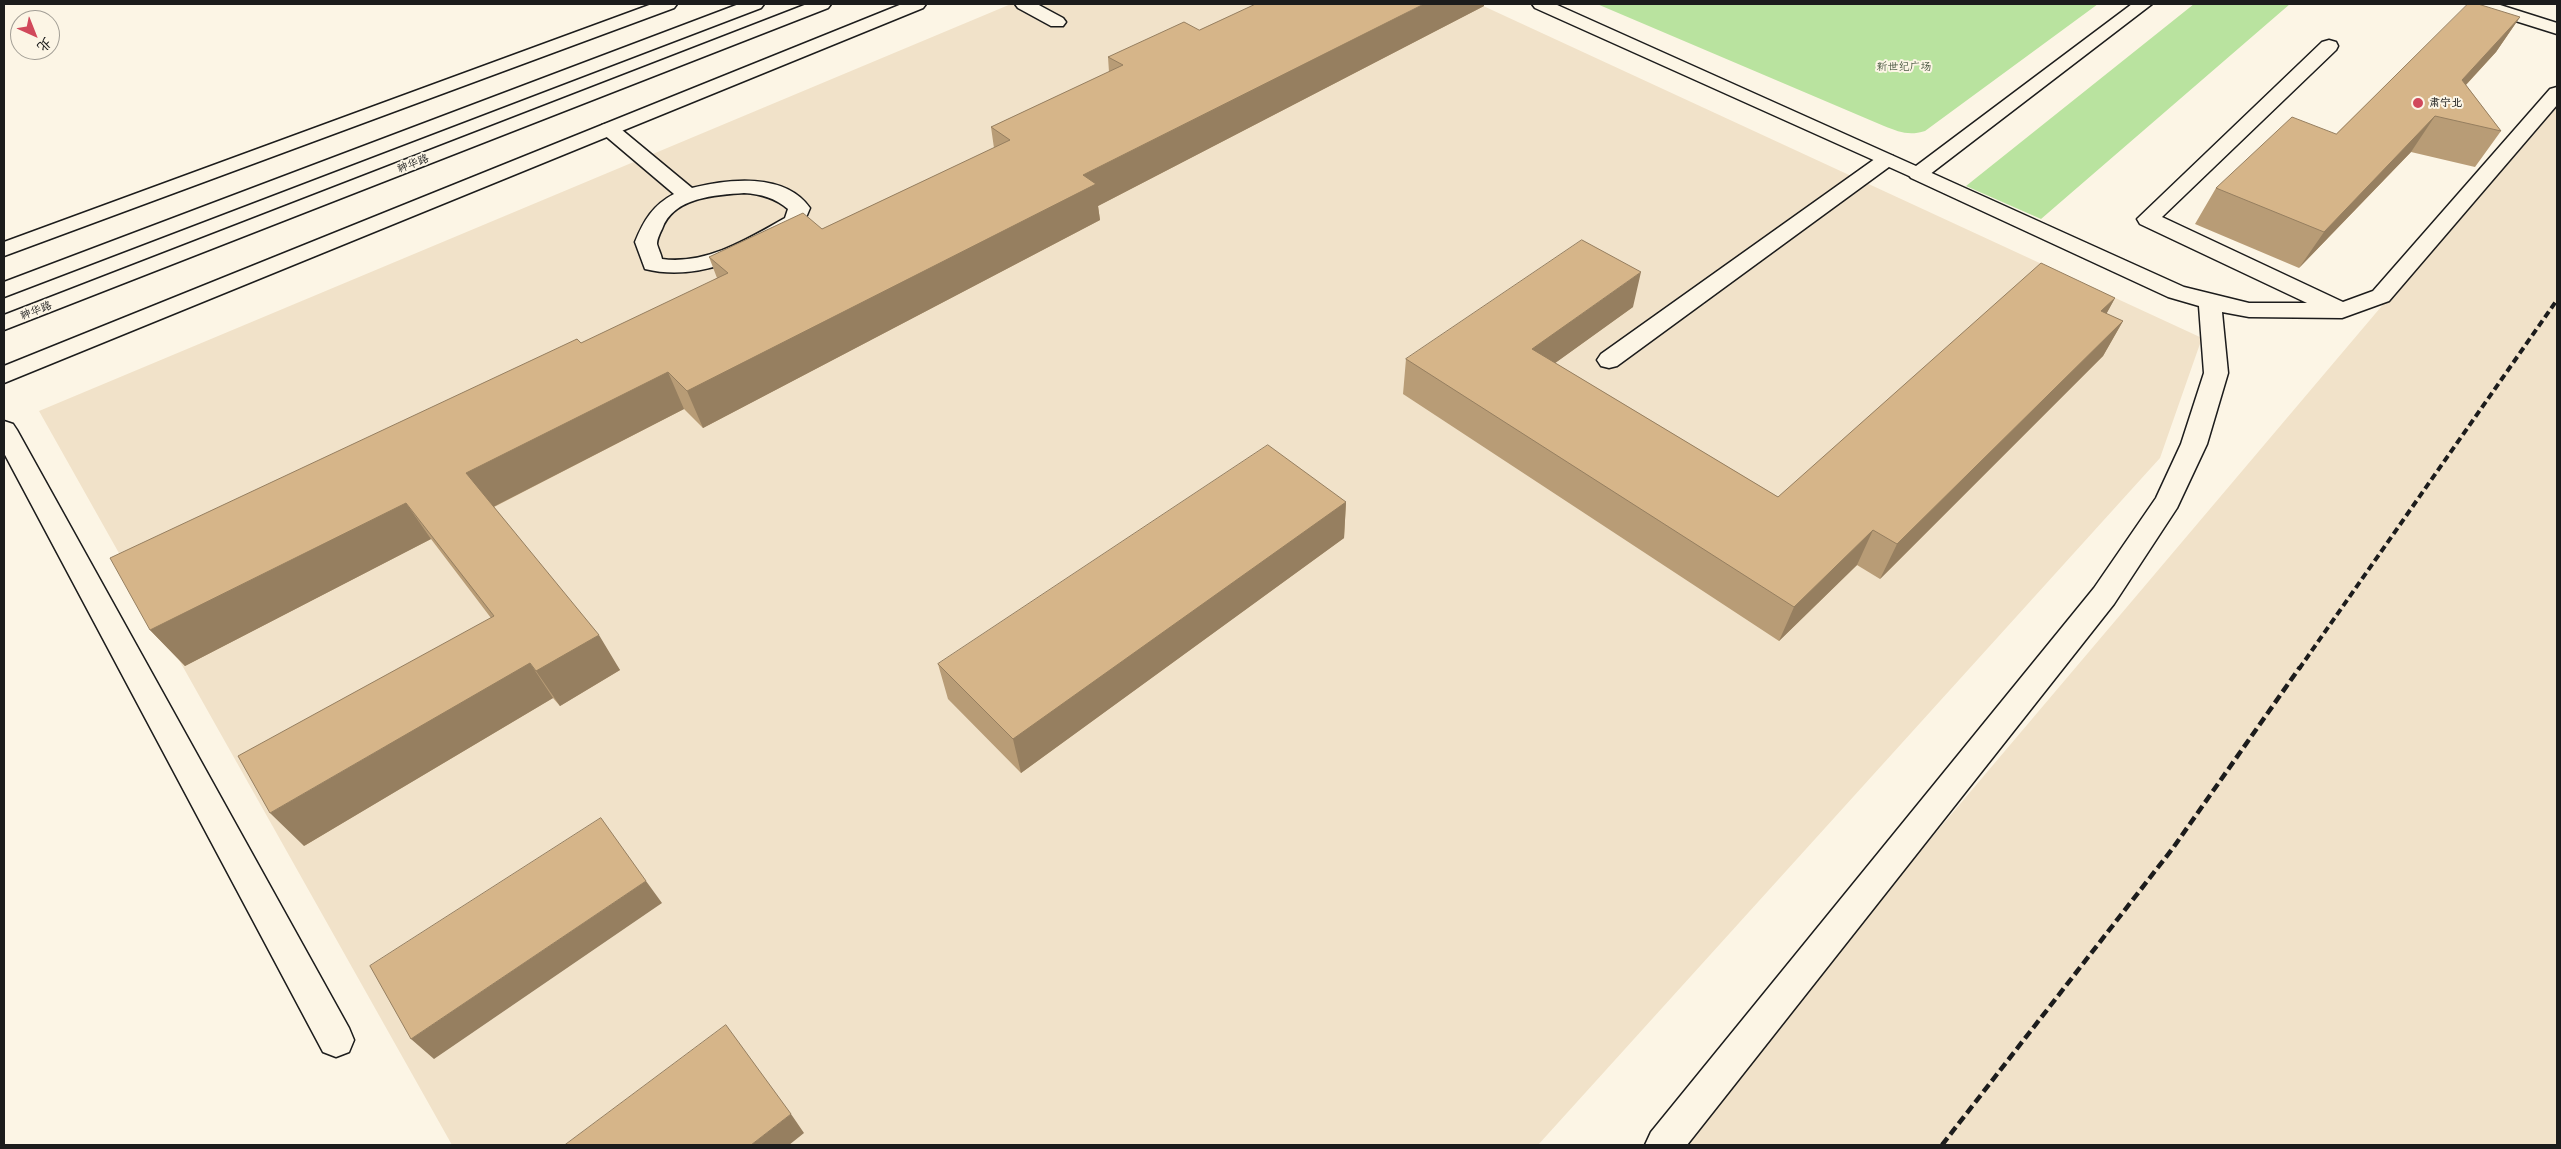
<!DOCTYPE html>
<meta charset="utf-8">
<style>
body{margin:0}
#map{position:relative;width:2561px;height:1149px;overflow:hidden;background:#fcf5e5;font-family:"Shantell Sans","LXGW WenKai TC",sans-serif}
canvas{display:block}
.frame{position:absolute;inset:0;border:5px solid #1c1c1c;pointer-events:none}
.north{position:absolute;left:10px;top:10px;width:50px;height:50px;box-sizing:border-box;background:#fcf5e5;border:1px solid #a29e95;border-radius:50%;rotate:136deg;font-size:14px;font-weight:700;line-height:20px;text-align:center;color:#1c1c1c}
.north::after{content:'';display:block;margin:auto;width:18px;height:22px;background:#d1495b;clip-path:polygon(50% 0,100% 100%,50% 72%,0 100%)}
</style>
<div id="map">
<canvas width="2561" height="1149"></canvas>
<div class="frame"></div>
<div class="north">北</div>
</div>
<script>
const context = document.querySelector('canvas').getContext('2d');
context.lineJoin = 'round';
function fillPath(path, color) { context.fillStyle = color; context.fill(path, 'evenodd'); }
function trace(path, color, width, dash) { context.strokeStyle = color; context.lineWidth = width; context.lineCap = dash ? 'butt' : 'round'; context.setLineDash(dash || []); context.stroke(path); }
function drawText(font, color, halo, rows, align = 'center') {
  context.font = font + ' "Shantell Sans","LXGW WenKai TC",sans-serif'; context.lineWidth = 4; context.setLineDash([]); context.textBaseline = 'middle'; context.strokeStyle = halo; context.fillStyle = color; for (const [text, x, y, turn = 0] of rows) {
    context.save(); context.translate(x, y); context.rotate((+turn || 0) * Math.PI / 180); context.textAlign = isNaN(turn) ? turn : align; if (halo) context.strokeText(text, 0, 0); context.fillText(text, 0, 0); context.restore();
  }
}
fillPath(new Path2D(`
 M1011,4h468l723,334 -42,120 -622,687h-1086l-413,-734z
 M2557,99v1046h-886l461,-544z`), '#f1e2c9');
fillPath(new Path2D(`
 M1597,4h501l-173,127c-16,5 -26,1 -41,-5z
 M2194,4h96l-249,215 -75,-33z`), '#b9e39f');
const lane = new Path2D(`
 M1015,4h22l26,14 3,4 -3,4h-12l-33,-18z
 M2471,4h26l60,19v11l-83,-26z
 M2329,40l7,2 2,4 -2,4 -174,167 181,85 30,-11 177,-202 7,-2v18l-168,196 -47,17 -93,-1 -27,-5 6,61 -21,71 -30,64 -63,96 -427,541h-42l6,-13 443,-544 62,-90 25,-54 23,-71 -5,-67 -31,-9 -257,-119 -3,-4 3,-4 7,-2 7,2 259,117 65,16h58l-167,-79 -3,-5 185,-177z
 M609,123l7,2 76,63c36,-9 93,-16 118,20l-8,19c-48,26 -101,56 -157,42l-10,-27c9,-22 18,-37 39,-48l-72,-61 -3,-4 3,-4zM744,193c17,1 31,5 44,16l-3,9c-37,21 -79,47 -123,41 -1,-5 -4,-11 -5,-15 0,-5 3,-11 5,-15 11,-32 54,-34 82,-36z
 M1886,154l7,2 3,4 -3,4 -276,202 -8,2 -8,-2 -4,-6 4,-6 278,-198z`);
const street = new Path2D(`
 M652,4h25l-3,4 -670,248v-14z
 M902,4h24l-3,4 -919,375v-17z
 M1532,4h23l361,162 216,-162h20l-227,174 -7,2 -383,-172z
 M4,421l9,3 4,6 332,598 5,12 -5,12 -13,5 -13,-5 -319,-599z`);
const secondary = new Path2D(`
 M739,4h25l-3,4 -757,289v-15z
 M807,4h24l-3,4 -824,322v-15z`);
trace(lane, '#1c1c1c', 3);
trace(street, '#1c1c1c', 3);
trace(secondary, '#1c1c1c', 3);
fillPath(lane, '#fcf5e5');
fillPath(street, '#fcf5e5');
fillPath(secondary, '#fcf5e5');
trace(new Path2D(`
 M2299,669l258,-369`), '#1c1c1c', 4, [7, 4]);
trace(new Path2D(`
 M1942,1145l231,-297 127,-181`), '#1c1c1c', 4.5, [9, 4.5]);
fillPath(new Path2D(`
 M1484,6l-386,200 2,14 -397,208 -19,-19 -190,98 126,163 -60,36 -7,-8 -249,148 187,-228 -60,-79 -246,127 -35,-36 567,-352 -8,-21 113,-28 172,-81 -3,-21 118,-55 -1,-15 91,-27z
 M2520,17l-24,35 -30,33 35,46 -26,36 -64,-15 -112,116 -104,-44 21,-36 120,-54z
 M2115,298l-9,16 17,7 -20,35 -223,223 -23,-14 -78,76 -376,-247 3,-35 227,-52 -78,56 223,134z
 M1346,502l-2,36 -323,235 -73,-74 -10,-35z`), '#b89c76');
fillPath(new Path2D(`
 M1424,4h60v2l-386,200 2,14 -397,208 -16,-37 396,-216z
 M2520,17l-24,35 -58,63 24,-35z
 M2435,116l-24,36 -112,116 25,-36z
 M1641,272l-8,35 -107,77 6,-35z
 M2115,298l-19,35 5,-22z
 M2123,321l-20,35 -223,223 17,-35z
 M668,372l16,37 -195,100 -23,-36z
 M1346,502l-2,36 -323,235 -8,-34z
 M406,503l25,36 -246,127 -35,-36z
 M1873,530l-16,35 -78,76 15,-34z
 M599,635l21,35 -60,36 -24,-35z
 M530,663l23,35 -249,148 -34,-33z
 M646,881l16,22 -228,156 -23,-20z
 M791,1114l13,19 -15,12h-38z`), '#967f60');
const building = new Path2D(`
 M1256,4h168l-341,171 13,9 -409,207 -19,-19 -202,101 133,162 -63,36 -6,-8 -260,150 -32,-57 256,-140 -88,-113 -256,127 -40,-72 467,-219 4,4 147,-70 -19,-16 94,-44 19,16 188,-89 -19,-13 132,-62 -15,-8 76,-35 15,8z
 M2468,4h10l42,13 -58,63 39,51 -66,-15 -111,116 -108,-44 76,-71 44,17z
 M1582,240l59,32 -109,77 246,148 263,-234 74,35 -14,13 22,10 -226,223 -24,-14 -79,77 -388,-248z
 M1268,445l78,57 -333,237 -75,-75z
 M601,818l45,63 -235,158 -41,-73z
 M726,1025l65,89 -40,31h-186z`);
fillPath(building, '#d6b589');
trace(building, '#967f60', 1);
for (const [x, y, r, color] of [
 [2418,103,6,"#d1495b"]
]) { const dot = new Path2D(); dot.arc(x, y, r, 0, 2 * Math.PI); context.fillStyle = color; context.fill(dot); trace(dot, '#fcf5e5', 2); }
drawText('11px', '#4b5843', '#fcf5e5', [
 ["新世纪广场",1904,67]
]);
drawText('bold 11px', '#1c1c1c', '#fcf5e5', [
 ["肃宁北",2429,103]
], 'left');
drawText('11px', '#1c1c1c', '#fcf5e5', [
 ["神华路",413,164,-21],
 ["神华路",36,311,-21]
]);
</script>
